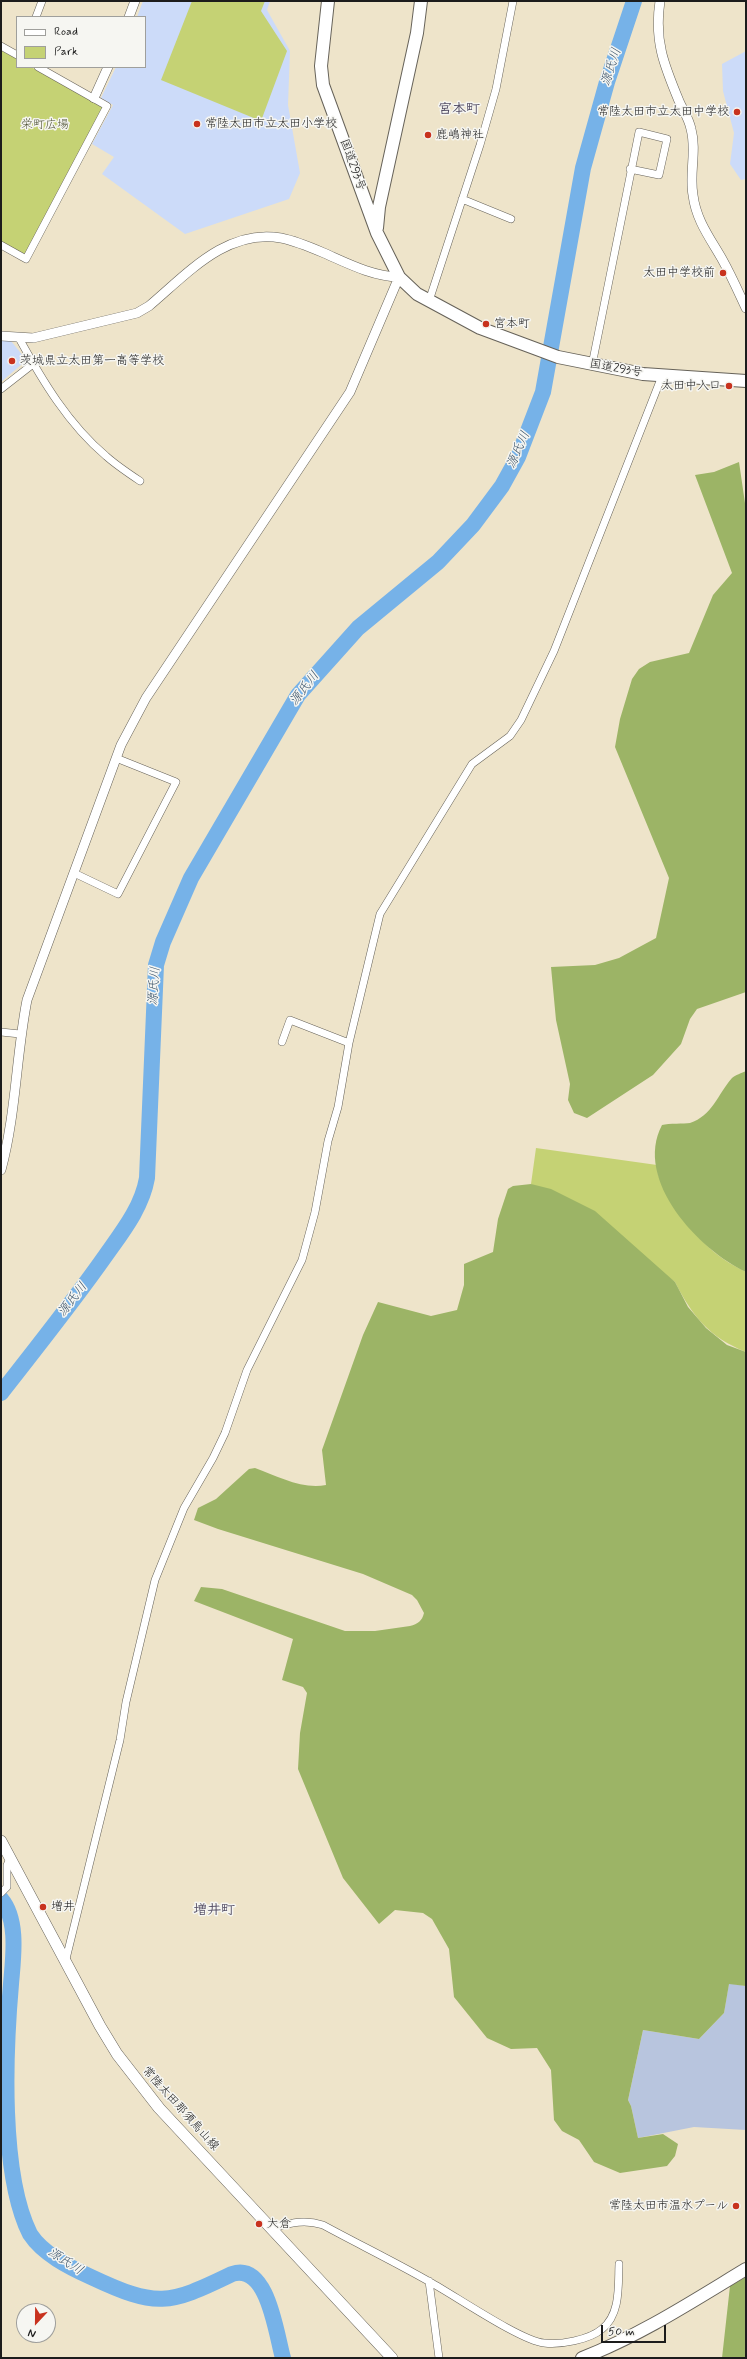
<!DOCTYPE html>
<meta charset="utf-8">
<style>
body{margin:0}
#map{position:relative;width:747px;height:2359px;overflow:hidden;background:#eee4ca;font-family:Mynerve,sans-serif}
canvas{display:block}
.frame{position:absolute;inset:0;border:2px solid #1c1c1c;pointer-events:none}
.legend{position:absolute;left:16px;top:16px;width:130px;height:52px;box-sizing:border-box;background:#f6f6f2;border:1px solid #9f9f9c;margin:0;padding:5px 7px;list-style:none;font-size:12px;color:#1c1c1c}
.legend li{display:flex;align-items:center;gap:8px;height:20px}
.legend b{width:20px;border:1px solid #9f9f9c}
.north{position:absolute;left:16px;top:2303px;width:40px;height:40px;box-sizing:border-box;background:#f6f6f2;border:1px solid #9f9f9c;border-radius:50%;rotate:202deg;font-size:11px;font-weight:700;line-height:16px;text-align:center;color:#1c1c1c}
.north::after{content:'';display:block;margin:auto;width:14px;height:18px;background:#c8321e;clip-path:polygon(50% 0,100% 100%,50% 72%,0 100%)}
.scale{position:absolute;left:601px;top:2325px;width:65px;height:18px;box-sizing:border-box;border:2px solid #1c1c1c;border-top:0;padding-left:5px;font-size:12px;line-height:14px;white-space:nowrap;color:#1c1c1c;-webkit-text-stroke:3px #f6f6f2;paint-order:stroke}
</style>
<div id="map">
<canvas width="747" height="2359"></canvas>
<div class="frame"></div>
<ul class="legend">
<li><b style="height:5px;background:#fff"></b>Road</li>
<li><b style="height:11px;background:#c5d274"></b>Park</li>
</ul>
<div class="north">N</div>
<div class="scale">50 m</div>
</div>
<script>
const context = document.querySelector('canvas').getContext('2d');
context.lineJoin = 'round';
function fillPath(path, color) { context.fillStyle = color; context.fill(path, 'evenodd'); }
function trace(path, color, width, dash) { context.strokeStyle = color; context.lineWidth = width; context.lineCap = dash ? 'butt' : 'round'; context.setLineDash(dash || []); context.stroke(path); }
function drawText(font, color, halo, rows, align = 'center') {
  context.font = font + ' Mynerve,"Klee One",sans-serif'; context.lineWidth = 3; context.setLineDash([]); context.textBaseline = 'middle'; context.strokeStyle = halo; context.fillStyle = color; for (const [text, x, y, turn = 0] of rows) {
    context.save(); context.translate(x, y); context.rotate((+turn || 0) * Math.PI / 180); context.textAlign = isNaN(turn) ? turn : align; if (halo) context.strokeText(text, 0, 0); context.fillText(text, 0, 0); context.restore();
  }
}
fillPath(new Path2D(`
 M143,1h127l-3,9 23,41 -2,54 12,68 -11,26 -104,35 -83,-60 12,-17 -22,-13 21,-39 -12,-7 15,-31h29v-50h-8z
 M746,51v128l-5,1 -11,-16 4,-31 -11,-42 -1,-27z
 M1,340l10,1 13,16 -2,7 -21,18z`), '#ccdbf9');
fillPath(new Path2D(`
 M729,1983l17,3v144l-52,-3 -56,11 -7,-32 -3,-6 15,-70 56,9 25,-26z`), '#b8c5de');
fillPath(new Path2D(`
 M192,1h73l-4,10 26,40 -26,70 -100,-41z
 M1,50l16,9v8h14l73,40 -78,146 -4,1 -21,-12z
 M536,1148l121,17 1,10c26,43 40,74 88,97v80c-37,-15 -53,-35 -71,-70l-144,-98z`), '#c5d274');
fillPath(new Path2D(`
 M739,462l7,48v482l-49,17 -7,10 -9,25 -28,31 -66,43 -13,-5 -6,-13 2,-16 -14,-64 -5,-53 44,-2 24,-7 37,-20 13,-60 -54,-131 5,-28 12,-40 7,-10 11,-7 39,-9 24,-58 19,-22 -37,-98 19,-3z
 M746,1071v201c-47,-22 -113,-92 -84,-147 7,-2 22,-1 28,-2 22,-7 28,-29 42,-45 3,-3 10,-5 14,-7z
 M531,1184l20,5 44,22 80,71 13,25 18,21 21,17 19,7v634l-17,-2 -5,29 -25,26 -56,-9 -15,70 3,6 7,32 25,-4 15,10 -3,12 -8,10 -47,7 -26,-11 -15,-22 -17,-9 -8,-11 -3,-50 -14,-22 -26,1 -24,-11 -33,-41 -5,-48 -17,-30 -9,-6 -28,-3 -16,14 -36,-46 -45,-109 2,-36 7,-40 -4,-6 -21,-7 11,-41 -99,-38 7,-14 21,2 123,42h30l35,-5c8,-2 12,-5 14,-13l-7,-13 -5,-5 -49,-21 -145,-45 -24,-9 4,-12 18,-9 33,-30 6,-1c22,8 48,22 71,17l-4,-35 41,-115 15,-33 53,14 26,-6 7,-25v-21l29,-12 5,-33 10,-30 5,-3z
 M746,2277v81h-24l8,-72z`), '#9cb466');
trace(new Path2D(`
 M1,1393c36,-46 72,-91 105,-138 17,-24 36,-48 41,-77l9,-213 7,-23 28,-64 107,-183 60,-67 80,-66 35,-37 29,-39 16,-29 25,-65 40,-224 24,-86 27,-81
 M1,1899c18,21 12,60 10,85 -6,69 -11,190 19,250 13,20 39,33 61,43 66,31 77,28 141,-3 36,-12 44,60 51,84`), '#76b2e8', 16);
const minor = new Path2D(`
 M36,17l6,-16
 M1,46l16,9
 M462,199l49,20
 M1,245l25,14 81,-153 -69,-39
 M429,301l51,-156 16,-56 17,-88
 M19,338c23,42 49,86 87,118 10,9 22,17 34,25
 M592,365l47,-233 28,7 -8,36 -29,-6
 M1,389l32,-25
 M74,873l44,21 58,-112 -60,-24
 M1,1032l19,2
 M282,1042l8,-22 59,23
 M1,1893l6,-6v-22l3,-6
 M65,1963l55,-223 6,-38 29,-122 29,-72 29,-50 12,-25 22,-63 55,-110 13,-48 13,-71 10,-34 11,-64 31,-129 92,-150 38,-28 11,-16 33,-69 108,-275
 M272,2228c19,-5 32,-9 51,-3 35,19 72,37 107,57 24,13 91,59 114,61 16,2 45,-3 58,-14 19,-15 16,-44 17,-65
 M429,2281l10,77`);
const tertiary = new Path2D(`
 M660,1c-6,40 4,64 19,100 4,9 10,18 12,28 6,22 -2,44 2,66 3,25 17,43 29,64 9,16 16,32 24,49
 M129,17l6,-16
 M94,98l14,-31
 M1,336l32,2 104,-25 12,-7c38,-32 78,-78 132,-68 15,3 29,9 43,15 25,11 48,23 75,24l-49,115 -204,306 -25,47 -94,255c-11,56 -11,115 -26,170`);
const primary = new Path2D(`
 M1,1841l99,185 17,28 42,54 233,250`);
const trunk = new Path2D(`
 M328,1l-7,65 2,19 54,148 22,44 18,17 63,34 78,29 85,17 103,7
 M377,228l2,-21 38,-174 4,-32
 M582,2358c59,-23 111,-57 164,-89`);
trace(minor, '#666259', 8);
trace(tertiary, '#666259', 10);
trace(primary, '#666259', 12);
trace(trunk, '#666259', 14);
trace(minor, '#fff', 7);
trace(tertiary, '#fff', 9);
trace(primary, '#fff', 11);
trace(trunk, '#fff', 12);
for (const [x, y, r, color] of [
 [737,112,4,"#c8321e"],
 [197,124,4,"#c8321e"],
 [428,135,4,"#c8321e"],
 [723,273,4,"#c8321e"],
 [486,324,4,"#c8321e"],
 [12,361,4,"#c8321e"],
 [729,386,4,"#c8321e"],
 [43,1907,4,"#c8321e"],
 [736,2206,4,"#c8321e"],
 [259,2224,4,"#c8321e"]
]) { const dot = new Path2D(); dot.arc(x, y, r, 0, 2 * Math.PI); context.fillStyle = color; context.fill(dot); trace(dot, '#f6f6f2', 1.5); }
drawText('12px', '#1c1c1c', '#f6f6f2', [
 ["常陸太田市立太田中学校",729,112,"right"],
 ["常陸太田市立太田小学校",205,124],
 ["鹿嶋神社",436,135],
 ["太田中学校前",715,273,"right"],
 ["宮本町",494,324],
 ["茨城県立太田第一高等学校",20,361],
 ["太田中入口",721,386,"right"],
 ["増井",51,1907],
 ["常陸太田市温水プール",728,2206,"right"],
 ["大倉",267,2224]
], 'left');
drawText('12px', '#4f5336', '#f6f6f2', [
 ["栄町広場",45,125]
]);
drawText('12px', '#1c1c1c', '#f6f6f2', [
 ["国道293号",352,165,70],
 ["国道293号",616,369,10],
 ["常陸太田那須烏山線",180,2109,48]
]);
drawText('italic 13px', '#40586e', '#f6f6f2', [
 ["源氏川",612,67,-72],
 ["源氏川",519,450,-66],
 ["源氏川",305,689,-52],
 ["源氏川",155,986,-86],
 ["源氏川",73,1300,-52],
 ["源氏川",65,2262,33]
]);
drawText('bold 14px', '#534d64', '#f6f6f2', [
 ["宮本町",459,110],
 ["増井町",214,1911]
]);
</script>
